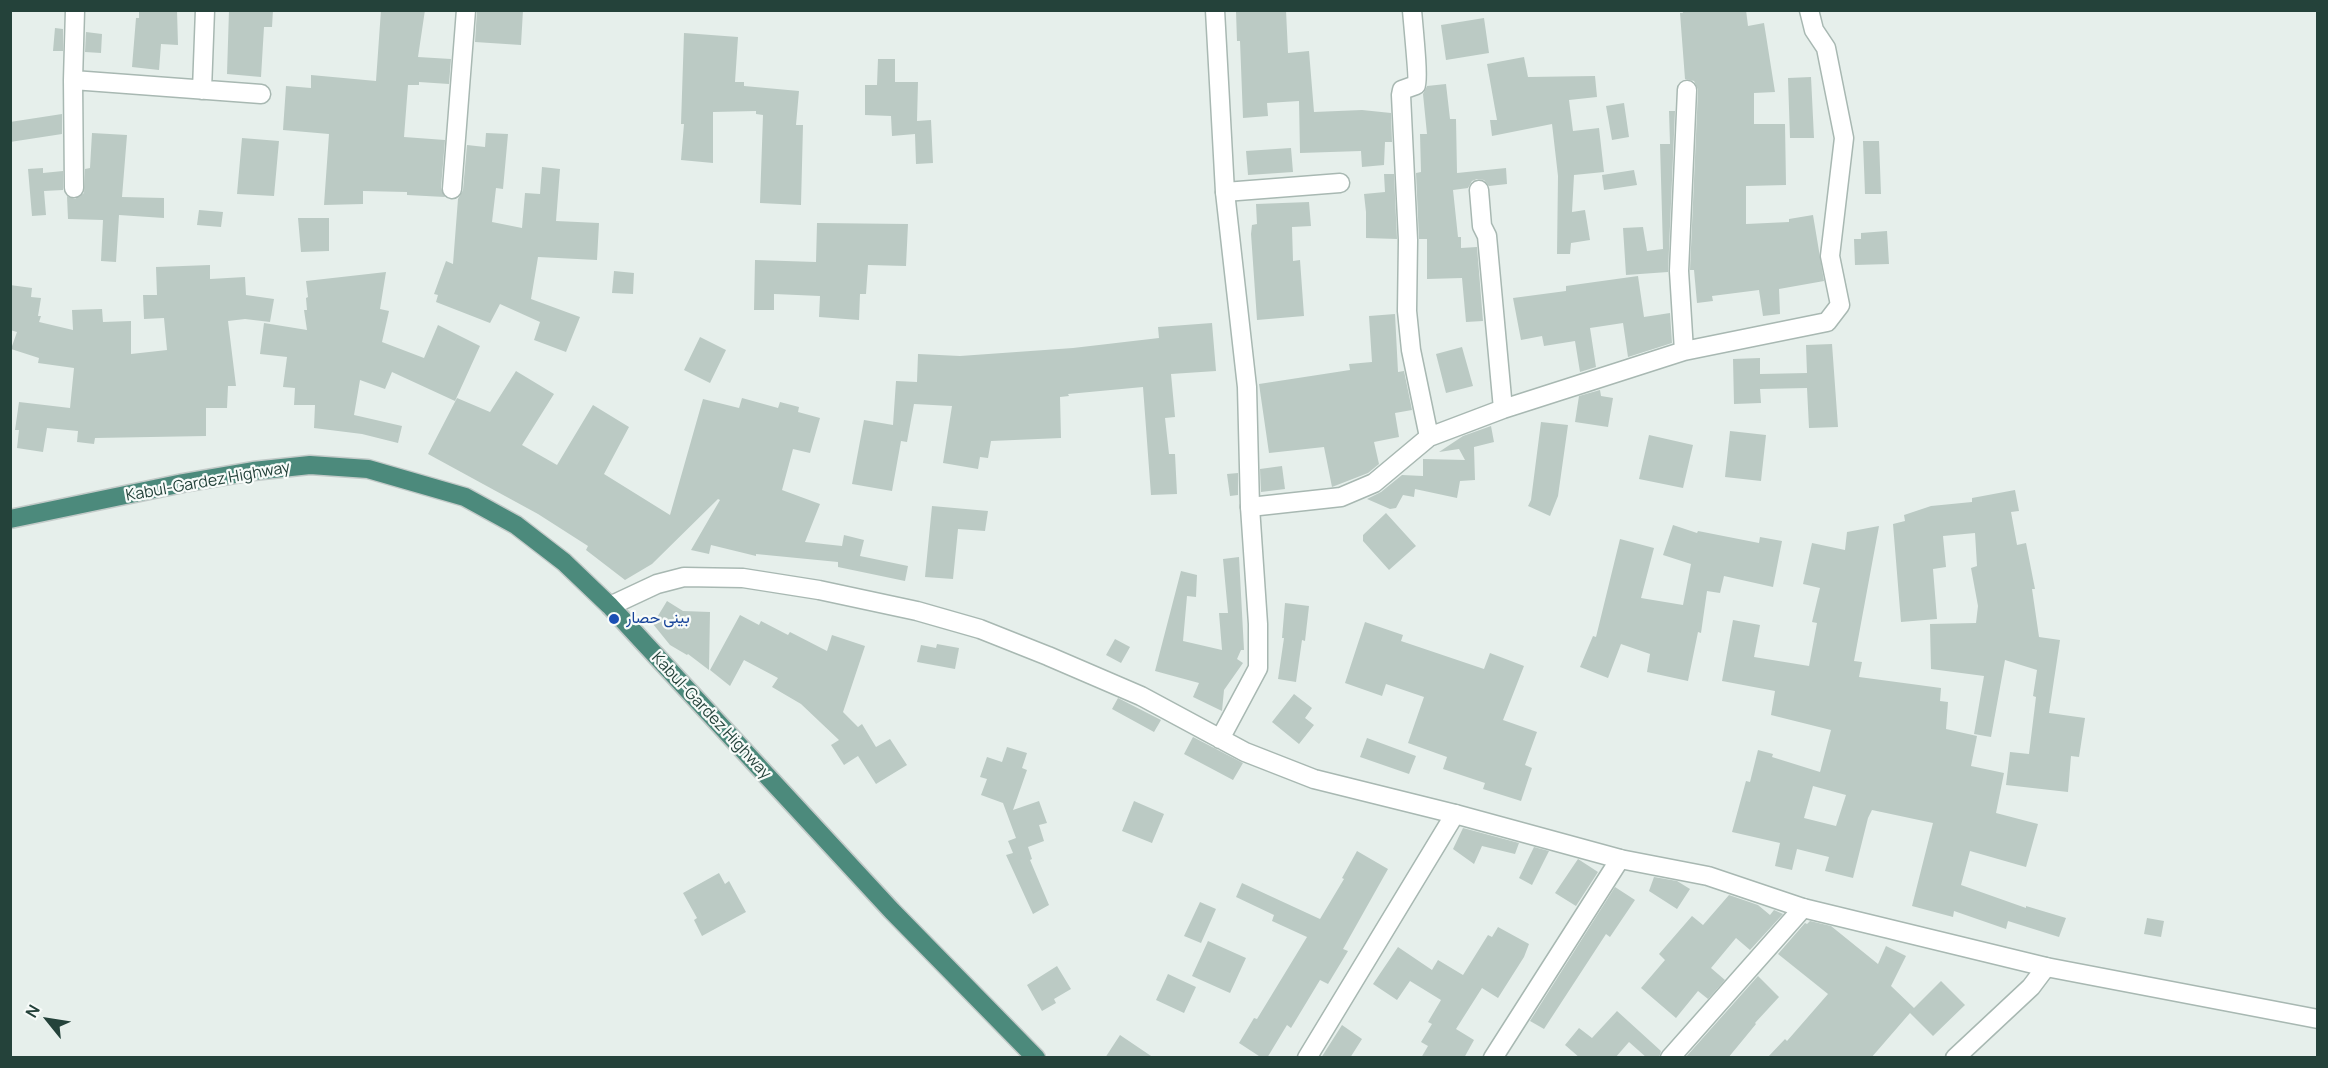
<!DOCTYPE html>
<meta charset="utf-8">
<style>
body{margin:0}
#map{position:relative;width:2328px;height:1068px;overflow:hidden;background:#e6efeb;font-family:Manrope,sans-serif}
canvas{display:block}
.frame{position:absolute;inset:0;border:12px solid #24423a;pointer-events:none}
.north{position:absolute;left:18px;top:990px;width:60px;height:60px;-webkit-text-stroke:4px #f7fbf9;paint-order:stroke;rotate:300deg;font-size:16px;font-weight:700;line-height:24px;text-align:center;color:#24423a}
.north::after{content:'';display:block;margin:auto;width:21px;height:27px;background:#24423a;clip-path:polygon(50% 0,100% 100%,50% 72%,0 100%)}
</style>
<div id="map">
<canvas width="2328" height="1068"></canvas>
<div class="frame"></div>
<div class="north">N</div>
</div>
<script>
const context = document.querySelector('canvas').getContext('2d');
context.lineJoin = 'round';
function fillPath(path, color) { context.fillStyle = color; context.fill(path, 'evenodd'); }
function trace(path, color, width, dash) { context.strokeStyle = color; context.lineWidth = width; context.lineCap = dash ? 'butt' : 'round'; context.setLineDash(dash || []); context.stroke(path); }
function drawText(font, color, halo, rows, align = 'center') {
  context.font = font + ' Manrope,Vazirmatn,sans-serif'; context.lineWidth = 4.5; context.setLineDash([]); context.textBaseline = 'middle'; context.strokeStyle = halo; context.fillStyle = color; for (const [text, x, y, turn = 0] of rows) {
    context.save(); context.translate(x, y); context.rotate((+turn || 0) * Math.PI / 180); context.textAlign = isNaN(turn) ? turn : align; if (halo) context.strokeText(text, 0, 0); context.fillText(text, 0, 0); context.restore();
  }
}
fillPath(new Path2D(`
 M139,10h38l1,35 -17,-1 -2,26 -27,-3 4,-49h3z
 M229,10h44l-1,17h-8l-3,50 -34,-3z
 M381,10h44l-7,47 33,2 -2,25 -30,-2v3h-11l-4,52 41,3 -4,48 4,9 -38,-2v-3l-44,-1v13l-39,1 5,-71 -46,-4 3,-44 25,2v-13l65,6z
 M477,10h46l-2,35 -46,-3z
 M1286,10l2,43 21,-2 5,61 48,-2 29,3 1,29h-7l-1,23 -22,2 -1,-16 -61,2 -1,-52 -32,2 1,13 -25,2 -3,-77h-3l-1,-30z
 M1682,10h64l2,16 16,-3 11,69 -21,1v31h31l1,61 -40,1v38l43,-2v-3l24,-4 11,66 -45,8 1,25 -17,2 -4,-26 -47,6 1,5 -16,2 -3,-33h-4l8,-180 -4,-9 -9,-2 -5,-66h3z
 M1484,18l5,35 -43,7 -5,-35z
 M55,28l8,1v22h-10z
 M86,32l16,2 -1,19 -16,-1z
 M684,33l54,4 -3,45h9v4l55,5 -3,34h7l-2,80 -41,-2 3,-88 -7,-1v-3l-43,1v51l-32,-3 3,-36h-3z
 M1524,57l4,20 67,-1 2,21 -28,3 4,31 26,-3 5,44 -30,3 -2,37 13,-2 5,30 -19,3 -1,11h-13l1,-78 -6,-52 -60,12 -2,-16h7l-10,-56z
 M878,59h17v23h23l-1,39 14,-1 2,43 -17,1 -1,-30 -23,2 -1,-20 -26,-1v-30h12z
 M1811,77l3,61h-24l-2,-60z
 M1446,84l4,35h6l1,54 49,-5 1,16 -18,2 -5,-6 -7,-1 -5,2 -4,7 -15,2 5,47h3v11l16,-1 6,74 -17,1 -4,-44 -35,1v-40h-8l-3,-66 5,-1 -1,-38h7l-4,-40 4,-8z
 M1624,103l5,34 -17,3 -6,-34z
 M1669,111h6l-7,161 -42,3 -3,-47 20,-1 4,24 16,-2 -3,-105h10z
 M62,114v20l-52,8v-20z
 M92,133l35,2 -5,62 42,1v20l-45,-3 -3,47 -15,-1 2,-41 -35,-1 -1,-23 8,3 9,-6 1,-24 5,-1z
 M486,133l22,1 -5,55 -7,-1 -4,34 30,6 3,-35 15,1 2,-27 18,2 -4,52 43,2 -2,37 -59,-3 -7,42 49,18 -14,35 -32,-12 6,-18 -40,-18 -10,19 -54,-21 2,-7 -4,-1 12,-33 7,3 5,-65 5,-9 4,-45 18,2z
 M242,138l37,3 -5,55 -37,-2z
 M1863,141h16l2,53h-16z
 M1291,148l2,24 -45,3 -2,-24z
 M43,168v5l20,-2v19l-19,1 2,24 -14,1 -4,-47z
 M1634,170l3,15 -33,5 -2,-15z
 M1384,174h10l3,65 -31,-1v-26l-2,-18 21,-2z
 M1309,202l2,24 -19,1 1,34 7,-1 4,56 -47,4 -6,-86 1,-9 5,-1 -1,-20z
 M199,210l24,2 -2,15 -24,-2z
 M298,218h31v33l-28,1z
 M817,223l91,1 -2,42 -38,-1 -2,29h-6l-1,26 -40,-3 1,-21 -46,-2v16h-20l1,-50 61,2z
 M1887,231l2,33 -34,1 -1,-26h7v-6z
 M210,265v14l35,-2 1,18 28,4 -4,23 -25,-3 -17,2 8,65h-8l-1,22h-21v28l-111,2 -1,6 -17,-2 1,-11 -31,-3 -4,24 -26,-4 2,-18h-4l4,-28 51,6 4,-40 -36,-5 1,-5 -28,-9 6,-17 -7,-2v-45l22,3 -1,9 10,1 -3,18h3l-2,6 34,8 -1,-20 30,-1 1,13 28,-1v33l36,-4 -3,-32 -20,1 -1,-24h14l-1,-28z
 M614,271l20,2 -1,21 -21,-1z
 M386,272l-6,37 9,2 -7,31 42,16 14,-33 42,21 -25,55 -63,-29 -7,17 -25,-9 -6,35 48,11 -4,17 -36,-9 -48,-6 1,-23h-21l1,-17 -12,-1 4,-30 -27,-3 4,-31 43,7 -3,-20h3l-1,-12 2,-1 -2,-16z
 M1638,276l6,41 26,-4 2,30 -44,14 -5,-34 -33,5 6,39 -16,5 -5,-31 -31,5 -2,-10 -21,4 -8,-42 53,-7v-5z
 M1395,314l3,58 6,-1 8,39 -17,3 4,24 -25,5 5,22 -11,9 -36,14 -8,-40 -55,6 -10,-69 91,-14 -1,-6 23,-2 -3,-46z
 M1212,323l4,48 -45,3 4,43 -10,1 4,36h6l2,40 -26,1 -8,-108 -75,7 1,2 -9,1 1,41 -70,3 -3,17 -8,-1 -2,12 -35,-6 9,-57 -38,-2 -7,38 -6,-1 -9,50 -40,-7 12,-64 29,5 3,-44 21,1 1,-28 42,2 113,-8 86,-10 -1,-11z
 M700,337l26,13 -16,33 -26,-13z
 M1832,344l6,83 -29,1 -2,-40 -47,1 1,14 -27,1 -1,-45 27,-1v16l47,-1 -1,-28z
 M1462,347l11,39 -27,7 -10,-39z
 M516,371l38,23 -32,51 35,20 36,-60 36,22 -25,47 66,41 33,-116 36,9 3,-10 36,10 2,-6 19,5 -1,5 22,6 -10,35 -17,-4 -11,41 38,14 -15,38 37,4 2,-11 20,5 -4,16 48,10 -3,15 -67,-14v-5l-82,-8v2l-45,-11 -2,9 -18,-4 29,-50 -2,-1 -66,65 -27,16 -39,-30 2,-4 -50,-32 -110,-60 29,-56 33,14z
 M1600,390l1,6 12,2 -5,29 -33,-5 4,-26z
 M1541,422l27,3 -10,71 -8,20 -22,-10 3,-6z
 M1491,426l3,16 -20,5 1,33 -15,1 -3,17 -42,-9 -1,8 -11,-2 -7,13 -6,1 -23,-10 14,-7 21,-17 21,1v-17l42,1 -6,-11 -20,3 24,-16z
 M1730,431l36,4 -5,46 -36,-4z
 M1649,435l44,10 -10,43 -44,-9z
 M1282,466l3,23 -24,3 -1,-23z
 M1238,473v22l-8,1 -3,-22z
 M2015,490l4,21 -8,1 6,33 9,-2 9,46h-3l7,48 21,3 -11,73 36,5 -6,39 -8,-1 -3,36 -62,-7 4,-33 19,2 7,-57 -3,-1 4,-26 -32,-10 -14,77 -17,-3 10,-58 -53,-7 -1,-45 46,-1 2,-17 -7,-38 6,-2 -2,-33 -32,3 3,31 -13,2 4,50 -36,3 -8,-98 12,-3 -1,-6 27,-9 41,-4v-4z
 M932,506l56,5 -3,20 -27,-2 -5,50 -28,-2z
 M1386,513l30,33 -27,24 -26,-29v-6z
 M1673,525l24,8 1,-2 61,12 1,-6 22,4 -9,46 -49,-11 -4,17 -13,-2 -6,42 -3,-1 -10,49 -41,-9 3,-18 -29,-10 -13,34 -28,-11 13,-31 3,1 24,-98 34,9 -13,50 42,7 8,-41 -28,-9z
 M1879,526l-25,135 8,1 -3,15 82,11 -1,13 8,1 -2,27 31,7 -6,30 33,7 -8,40 42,11 -12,43 -56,-16 -9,34 65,23v-2l40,12 -7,19 -51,-16 -2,8 -52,-18 -1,6 -41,-11 21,-83 -61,-13 -4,8 -15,60 -28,-7 4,-14 -32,-8 -5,21 -17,-4 5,-23 -48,-11 14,-51 4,1 8,-32 15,4 -1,3 48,15 11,-42 -60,-15 4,-24 -53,-10 11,-61 27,5 -6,32 55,9 8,-43 -5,-1 8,-34 -17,-4 9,-41 33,7 2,-18zM1813,786l33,9 -10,31 -32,-8z
 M1239,557l5,93h-3l-4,9 6,4 -19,27 -2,21 -29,-14 6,-14 -44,-12 26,-100 16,4 -1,22 -9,-1 -4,45 39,9 -3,-37h9l-5,-54z
 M667,601l16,10 27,1 -1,58 -21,-16 -1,1 -17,-10 -17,-21z
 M1285,603l24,3 -4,35 -3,-1 -6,42 -18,-3 6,-41h-2z
 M740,615l19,10 2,-4 27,14 2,-3 37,19 5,-16 33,11 -22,66 15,15 4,-3 14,23 14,-8 17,26 -31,19 -18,-28 -14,9 -13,-20 8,-5 -38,-36 -29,-17 6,-9 -34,-18 -14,26 -20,-16z
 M1365,622l38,13 -2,6 83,28 6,-16 34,13 -21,54 34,12 -12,33 7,3 -11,33 -38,-12 2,-6 -42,-14 4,-12 -39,-14 16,-46 -38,-13 -4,12 -37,-13z
 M1115,639l15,8 -9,16 -15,-8z
 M937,644l22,4 -4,21 -38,-7 4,-17 15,3z
 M1294,694l18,14 -7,10 9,7 -15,19 -27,-22z
 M1118,698l43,22 -7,12 -42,-23z
 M1193,737l50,26 -10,17 -49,-26z
 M1367,738l49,18 -7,18 -49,-17z
 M1007,747l20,6 -5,15 5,2 -14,40 26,-9 8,22 -8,2 5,16 -16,6 4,12 -2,1 19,45 -16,9 -27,-59 7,-2 -5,-12 8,-3 -13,-35 -22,-8 6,-16 -7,-2 7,-20 15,5z
 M1134,801l30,13 -12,29 -30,-12z
 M1463,828l56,15 -4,11 -33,-8 -8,18 -21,-15z
 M1534,847l15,4 -17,34 -13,-7z
 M1357,851l31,18 -45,80 5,2 -20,33 -8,-4 -29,48 -4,-3 -20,33h-5l-23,-15 15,-25 3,1 50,-82 -35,-16 2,-6 -38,-18 6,-14 78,36 24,-40 -2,-1z
 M1578,859l20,13 -22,34 -21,-13z
 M719,873l6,11 4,-3 17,31 -44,24 -8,-16 3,-2 -14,-25z
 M1654,877l23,4 13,8 -13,20 -28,-18z
 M1615,887l20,13 -25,37 -4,-3 -62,95 -14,-8z
 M1729,895l29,10 12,10 4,-5 9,4 -33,36 -14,-12 -25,30 14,12 -17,19 -10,-8 -22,27 -35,-30 24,-28 -6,-6 33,-38 11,9z
 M1200,902l16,7 -15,34 -17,-7z
 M2147,918l17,3 -3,16 -17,-3z
 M1810,921l21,5 47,38 8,-18 20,10 -15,30 23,22 27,-27 24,24 -32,31 -23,-23 -39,45h-104l18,-19 2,2 41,-47 -50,-40 27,-31 2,1z
 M1498,927l31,17 -5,13 -26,41 -16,-10 -26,41 18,11 -10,18h-43l7,-12 -7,-4 11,-18 -4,-2 13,-22 -31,-19 -13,19 -24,-16 25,-37 34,23 6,-10 25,15 25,-40 4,2z
 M1208,941l38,17 -16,35 -38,-17z
 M1057,966l14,23 -17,10 2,4 -14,8 -15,-26z
 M1168,974l28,13 -12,26 -28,-13z
 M1758,976l21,21 -24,26 1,1 -28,34h-43z
 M1617,1011l44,40 -2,7h-12l-18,-16 -14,16h-35l-15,-13 14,-17 13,10z
 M1342,1025l20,14 -12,19h-29z
 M1120,1035l34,23h-49z`), '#bbcac4');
const minor = new Path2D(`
 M1412,10c1,13 7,70 4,75l-14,5 -1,5 7,145 -1,71 4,39 18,87
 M73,80l188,14
 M202,90l3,-80
 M74,188l-1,-108 2,-70
 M452,189l14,-179
 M1479,190l3,36 5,10 16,173
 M1225,192l115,-9
 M1684,351l-5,-80 8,-181
 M1250,507l91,-10 33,-14 55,-46 74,-28 181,-58 143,-29 13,-17 -10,-49 14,-118 -18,-90 -12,-18 -5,-20
 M1307,1058l148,-244
 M1493,1058l127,-199
 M1670,1058l133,-150
 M1955,1058l76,-71 15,-20`);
const tertiary = new Path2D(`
 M1215,10l10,182 22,195 3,120 8,117v44l-38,71
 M610,606l47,-22 27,-7 59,1 76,12 98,21 63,18 68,27 93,40 104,56 69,27 141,35 165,45 88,17 95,32 243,59 272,52`);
const trunk = new Path2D(`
 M10,519l173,-36 70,-12 57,-6 58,4 97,28 51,28 48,37 46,44 282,305 144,147`);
trace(minor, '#a8b8b2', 21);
trace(tertiary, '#a8b8b2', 21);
trace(trunk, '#c2cac8', 21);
trace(minor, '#fff', 18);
trace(tertiary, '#fff', 18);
trace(trunk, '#4c8a7c', 18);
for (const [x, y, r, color] of [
 [614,619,6,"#1a4fb4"]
]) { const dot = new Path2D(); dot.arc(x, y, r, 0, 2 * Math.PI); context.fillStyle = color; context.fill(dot); trace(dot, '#f7fbf9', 2); }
drawText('16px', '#24423a', '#f7fbf9', [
 ["Kabul-Gardez Highway",208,482,-10],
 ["Kabul-Gardez Highway",711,716,47]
]);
drawText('16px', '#164399', '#f7fbf9', [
 ["بینی حصار",626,619]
], 'left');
</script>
